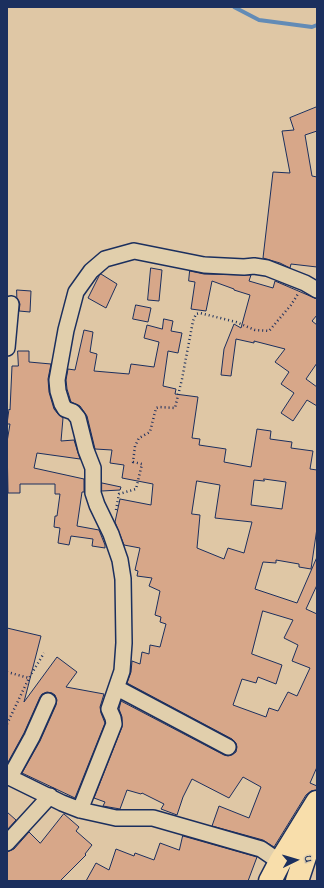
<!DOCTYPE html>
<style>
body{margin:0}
#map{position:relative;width:324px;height:888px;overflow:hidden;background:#dfc7a5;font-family:"Indie Flower",sans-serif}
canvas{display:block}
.frame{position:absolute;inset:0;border:8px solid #1b2f5e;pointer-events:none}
.north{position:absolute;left:276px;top:840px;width:40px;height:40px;-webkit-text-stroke:3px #e1cfac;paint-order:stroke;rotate:85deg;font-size:11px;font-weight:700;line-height:16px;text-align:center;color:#1b2f5e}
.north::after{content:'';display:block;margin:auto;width:14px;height:18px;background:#1b2f5e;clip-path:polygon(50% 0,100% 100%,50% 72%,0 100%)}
</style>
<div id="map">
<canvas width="324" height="888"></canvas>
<div class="frame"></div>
<div class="north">U</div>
</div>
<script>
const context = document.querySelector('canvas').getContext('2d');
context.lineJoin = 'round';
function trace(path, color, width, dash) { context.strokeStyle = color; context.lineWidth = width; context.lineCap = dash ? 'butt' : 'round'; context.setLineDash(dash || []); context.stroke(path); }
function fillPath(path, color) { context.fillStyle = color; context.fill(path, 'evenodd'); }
trace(new Path2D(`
 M234,7l25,13 53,7 5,-2`), '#628bb6', 4);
const building = new Path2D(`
 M317,107v24l-12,4 7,41 5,1v90l-26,-3 -1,4 -10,-5 -17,-5 10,-86 17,1 -8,-42 12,-1 -4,-12z
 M151,268l11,2 -3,31 -11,-1z
 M190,271l14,3 47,1 -2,6 24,7 2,-7 42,18v16l-5,6 5,4v38l-11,16 11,8v19l-10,-6 -14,21 -12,-8 13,-20 -13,-9 8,-12 -14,-10 10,-13 -31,-8v2l-18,-4 -5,37 -10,-1 3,-26 10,-25 7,4 9,-33 -16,-5v-1l-22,-8 -6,30 -15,-2 4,-27 -6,-1z
 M101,274l16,10 -11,24 -18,-10 11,-22z
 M17,290l14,1 -1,21 -11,-1 1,-7 -3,-6z
 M136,305l15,3 -3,14 -15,-3z
 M164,319l9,2 -2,10 11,2 -4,20 -10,-2 -5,35 13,3 -1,5 23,3 -6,41 8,1 -1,6 27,4 -2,13 27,5 6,-38 14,2 -1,8 22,3 -1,6 22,3 -3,18 7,1v58l-6,41 -12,-2v-3l-23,-4v3l-13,-1 -8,27 42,14 20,-46v28l-11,24 11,5v153l-7,16 7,3v4l-6,1 -5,4 -32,52 -11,-7 -51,-14 7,-20 30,12 12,-31 -18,-10 -14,21 -37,-19 -9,18 -6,18 -16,-6 3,-5 -22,-11 -1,1 -14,-4 -7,19 -17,-3 2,-4 -11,-4 28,-71v-10l-3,-8 2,-8 103,54 4,1 4,-1 4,-3 1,-5 -1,-4 -4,-4 -105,-56 4,-11 1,-11 8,3 2,-12 7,2 1,-9 10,2 6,-23 -6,-2 1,-5 -6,-2 5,-24 -11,-5 3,-8 -15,-2 1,-5 -3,-1 5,-22 -16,-3 -9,-23 5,-23 31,6 2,-21 -31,-6 2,-13 -14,-2 2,-13 -17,-1 -8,-33 -7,-10 -9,-4 -4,-13 -1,-9 2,-11 7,1 9,-40 9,2 -3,20 7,2 -3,17 35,3 2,-10 23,3 5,-25 -15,-4 3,-13 15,4zM264,479l22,3 -4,27 -31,-4 3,-25 10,1zM197,481l23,4 -5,33 37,4 -8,31 -16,-5 -4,11 -27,-11 3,-33 -8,-1zM263,611l30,9 -9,18 14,7 -6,16 18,7 -13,28 -9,-4 -10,19 -9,-3 -3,9 -33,-12 9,-26 14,4 2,-6 18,7 6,-19 -30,-11z
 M18,351h11v11l22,2 -3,15 1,13 5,17 4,5 5,4 -2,23 13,-1 6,19 -43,-6 -3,15 50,11v13h-2l-5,34 22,4 6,15v3l-13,-2 1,-7 -22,-3 -2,9 -11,-2 2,-15 -6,-1 1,-11h2l3,-22h-5v-10h-35v9h-12l-1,-51 3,-18h-3l2,-15 1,1 2,-44h6z
 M102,483l19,4 -1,3 -18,1z
 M7,628l34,8 -17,66 33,-45 20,15 -11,15 38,7 -4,13 1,6 4,10 -30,75 -53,-25 18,-32 16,-36 1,-5 -2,-5 -3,-2 -5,-1 -5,2 -2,3 -16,36 -17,31z
 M7,812l9,8 -9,10z
 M64,814l15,13 -3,4 16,14 -7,9 1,1 -26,26h-53v-29l7,-3 15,-17 11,11z
 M183,836l74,21 -9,24h-162l10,-18 13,7 7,-21 18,7 1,-3 19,7 6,-17 19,7z`);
fillPath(building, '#d7a789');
trace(building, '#1b2f5e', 1);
const minor = new Path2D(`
 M7,348l4,-44
 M117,688l111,59
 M7,776l55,27 18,7 36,8h37l108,31 19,13
 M10,777l22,-40 16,-36
 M80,810l34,-86 -1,-6 -4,-9 13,-38 2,-28 -1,-64 -3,-19 -9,-26 -14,-29 -4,-12v-25l-7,-18 -8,-32 -5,-6 -8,-3 -3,-5 -4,-13 -1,-11 9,-50 10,-38 15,-21 14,-12 29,-8 70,14 40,2 10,-1 13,2 38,15 12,7
 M7,843l43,-47`);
const highway = new Path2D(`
 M270,881l10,-19 37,-60
 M297,881l20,-60`);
trace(minor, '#1b2f5e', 18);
trace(highway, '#1b2f5e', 25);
trace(new Path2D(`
 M116,510l3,-16 17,-5 6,-25 -9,-2 2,-16 4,-8 11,-6 6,-24 3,-1 16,1 7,-29 11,-58 3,-7 4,-1 36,9 19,8 14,1 22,-26 7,-11
 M7,672l22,6
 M7,724l22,-46 15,-25`), '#1b2f5e', 2.5, [1, 3]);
trace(minor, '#e1cfac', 15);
trace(highway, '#f8deab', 22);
</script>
